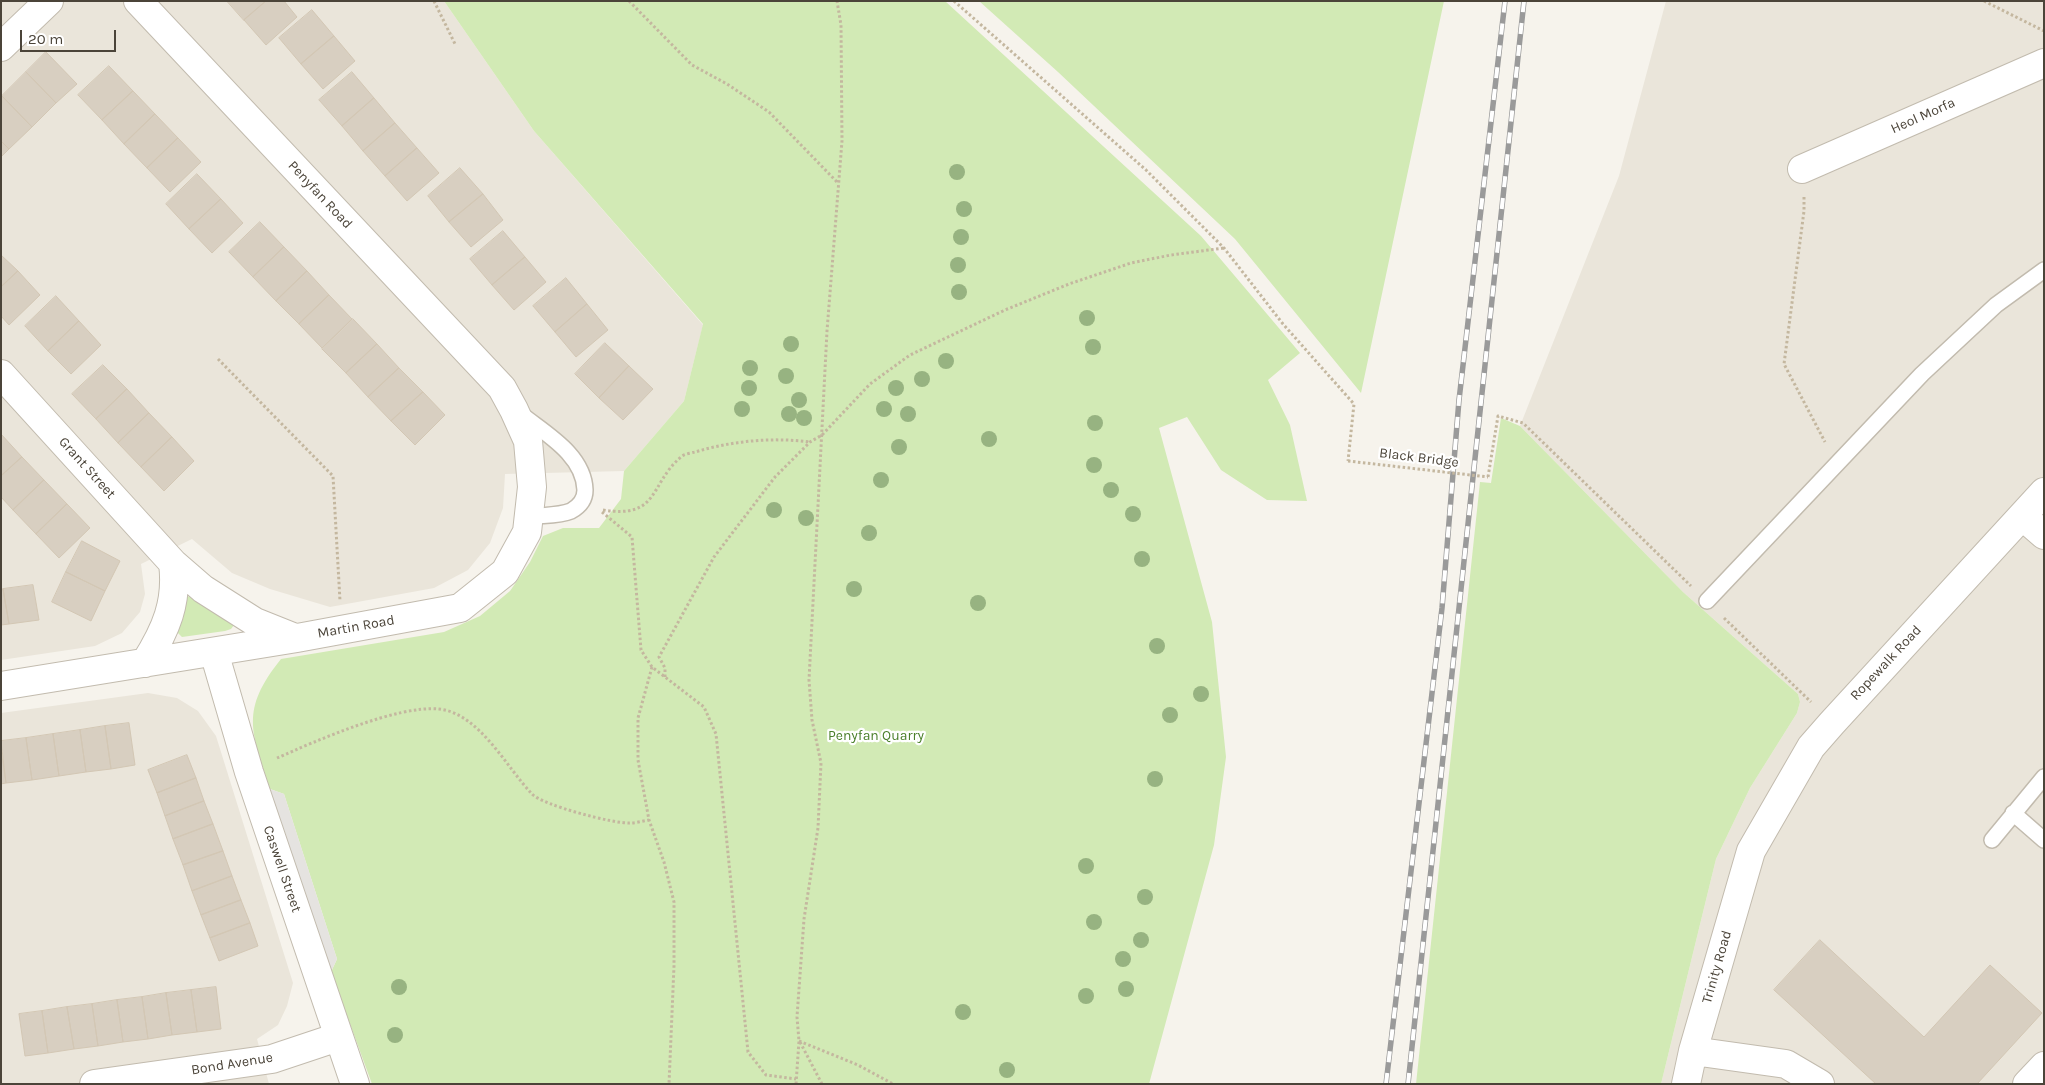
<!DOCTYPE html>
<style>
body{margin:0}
#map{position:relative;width:2045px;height:1085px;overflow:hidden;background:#f6f3ec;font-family:Karla,sans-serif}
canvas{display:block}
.frame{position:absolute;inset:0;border:2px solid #4b4439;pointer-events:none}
.scale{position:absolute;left:20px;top:30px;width:96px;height:22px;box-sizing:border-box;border:2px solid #4b4439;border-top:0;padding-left:6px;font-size:15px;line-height:18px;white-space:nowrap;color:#4b4439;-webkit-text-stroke:4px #fff;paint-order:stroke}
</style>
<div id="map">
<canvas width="2045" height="1085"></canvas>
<div class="frame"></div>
<div class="scale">20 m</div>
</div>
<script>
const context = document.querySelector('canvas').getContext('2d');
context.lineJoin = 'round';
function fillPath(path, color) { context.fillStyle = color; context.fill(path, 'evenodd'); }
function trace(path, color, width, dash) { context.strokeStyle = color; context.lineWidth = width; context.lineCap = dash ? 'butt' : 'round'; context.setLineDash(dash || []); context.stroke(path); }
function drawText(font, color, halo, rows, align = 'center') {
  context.font = font + ' Karla,sans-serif'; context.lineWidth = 4.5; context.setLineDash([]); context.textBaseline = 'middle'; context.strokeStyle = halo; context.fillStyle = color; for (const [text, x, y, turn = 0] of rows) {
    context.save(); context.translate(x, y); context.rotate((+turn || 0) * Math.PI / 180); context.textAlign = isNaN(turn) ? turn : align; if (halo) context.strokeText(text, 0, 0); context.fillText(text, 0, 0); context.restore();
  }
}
fillPath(new Path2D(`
 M1,1h443l90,130 169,194 -19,76 -60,70 -119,3 -2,34 -13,35 -22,27 -34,18 -104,19 -60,-18 -38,-16 -40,-34 -51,25 4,30 -5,18 -18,21 -27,13 -94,14z
 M1666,1h378v1083h-383l55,-225 34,-71 47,-75 3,-11 -2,-8 -115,-102 -163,-166 99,-250z
 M148,693l29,5 21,13 18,25 77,247 -6,23 -9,19 -21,14 12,45h-268v-371z`), '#eae5da');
fillPath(new Path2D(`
 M444,1h501l256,235 99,117 -32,27 22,45 17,76 -40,-1 -46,-30 -34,-53 -28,11 53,194 14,135 -12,88 -65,239h-777l-41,-112 6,-13 -53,-165 -14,-5c-19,-58 -30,-79 11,-130l163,-27 36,-16 30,-25 20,-29 13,-26 20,-8h36l22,-29 3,-28 60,-70 19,-77 -169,-193z
 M979,1h465l-83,392 -126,-154 -177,-167z
 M1501,418l19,8 163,166 115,102 2,8 -3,11 -47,75 -34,71 -55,225h-245l64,-602 11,1z
 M189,596h4l41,26v3l-3,4 -6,2 -43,6 -5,-5 6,-13 3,-21z`), '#d2eab5');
fillPath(new Path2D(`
 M270,789l14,5 53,165 -6,13z`), '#e5e3e0');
const building = new Path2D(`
 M227,1h39l-22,19z
 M266,1h18l13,16 -31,28 -22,-25z
 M312,10l22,26 -33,28 -22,-26z
 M334,36l21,25 -32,28 -22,-25z
 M46,52l31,32 -21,19 -30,-31z
 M109,66l24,25 -31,29 -24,-25z
 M26,72l30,31 -24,24 -30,-31z
 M352,72l22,26 -32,28 -23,-26z
 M133,91l22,23 -31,30 -22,-24z
 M2,96l30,31 -23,22 -8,-8z
 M374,98l21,25 -32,28 -21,-25z
 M155,114l23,24 -31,30 -23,-24z
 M395,123l22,25 -32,28 -22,-25z
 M178,138l23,24 -31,30 -23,-24z
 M1,141l8,8 -8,8z
 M417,148l22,25 -32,28 -22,-25z
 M460,168l23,26 -34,28 -21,-26z
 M197,174l24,25 -32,30 -23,-25z
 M483,194l20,26 -32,27 -22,-25z
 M221,199l22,24 -31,30 -23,-24z
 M260,222l24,25 -31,30 -24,-25z
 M503,231l22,26 -33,28 -22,-26z
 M284,247l23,24 -31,30 -23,-24z
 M1,255l17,16 -17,16z
 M525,257l21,25 -32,28 -22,-25z
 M18,271l22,24 -31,30 -8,-9v-29z
 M307,271l22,24 -30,29 -23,-23z
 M566,278l21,26 -32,28 -22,-26z
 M329,295l23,24 -30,29 -23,-24z
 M56,296l23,25 -31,30 -23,-25z
 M587,304l21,26 -32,27 -21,-25z
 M353,319l24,25 -31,29 -24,-24z
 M79,321l22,24 -30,29 -23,-23z
 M605,343l24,23 -30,32 -24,-24z
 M377,344l22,24 -31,29 -22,-24z
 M103,365l24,24 -31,30 -24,-25z
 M629,366l24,23 -30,31 -24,-22z
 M399,368l24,24 -32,29 -23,-24z
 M127,389l22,24 -31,30 -22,-24z
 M423,392l22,23 -30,30 -24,-24z
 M149,413l23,24 -31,30 -23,-24z
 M1,434l21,23 -21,19z
 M172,437l22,24 -30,30 -23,-24z
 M22,457l22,23 -31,30 -12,-13v-21z
 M44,480l23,24 -31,30 -23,-24z
 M67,504l23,24 -31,30 -23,-24z
 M82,541l38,20 -15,30 -39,-19z
 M66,572l39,19 -14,30 -39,-19z
 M33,585l6,35 -30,4 -6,-35z
 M1,589h2l6,35 -8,1z
 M129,723l6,42 -24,4 -6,-43z
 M105,726l6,43 -25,3 -6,-42z
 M80,730l6,42 -27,4 -6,-42z
 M53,734l6,42 -27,4 -6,-42z
 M26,738l6,42 -26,3 -5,-42z
 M1,749l5,34 -5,1z
 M187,755l9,23 -39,15 -9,-23z
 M196,778l8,23 -39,15 -8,-23z
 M204,801l9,23 -40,15 -8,-23z
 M213,824l10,27 -40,14 -10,-26z
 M223,851l9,25 -40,15 -9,-26z
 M232,876l9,24 -40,15 -9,-24z
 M241,900l9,23 -40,15 -9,-23z
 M250,923l8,23 -39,15 -9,-23z
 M1820,940l104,97 66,-72 52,48 -65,71h-101l-102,-94z
 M216,987l5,42 -24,3 -6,-42z
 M191,990l6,42 -25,3 -6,-42z
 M166,993l6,42 -24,4 -6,-42z
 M142,997l6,42 -25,3 -6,-42z
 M117,1000l6,42 -25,4 -6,-42z
 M92,1004l6,42 -24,3 -7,-42z
 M67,1007l7,42 -26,4 -6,-42z
 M42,1011l6,42 -23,3 -6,-42z`);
fillPath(building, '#d8cfc1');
trace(building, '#d3c7b4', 1);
const service = new Path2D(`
 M522,415c24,19 62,40 63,75 0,9 -5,16 -14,21 -12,5 -30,4 -42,6
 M1707,601l215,-227 74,-69 48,-35
 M2013,813l31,27
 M1992,840l52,-63`);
const minor = new Path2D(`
 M1,47l48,-46
 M1802,169l242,-106
 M1,374l172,189
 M2022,516l22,19
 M214,652l35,120 106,312
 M145,663c21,-33 33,-61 28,-100l30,26 52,33 40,16
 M1,686l296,-48 163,-30 45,-36 22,-40 5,-45 -4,-46 -14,-31 -12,-22 -364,-387
 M1693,1051l93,13 34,20
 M94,1084l178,-25 66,-22
 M1686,1084l7,-33 58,-200 60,-104 21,-24 212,-231
 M2027,1084l17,-18`);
trace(service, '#c2bbae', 18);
trace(minor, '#c2bbae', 30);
trace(new Path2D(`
 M434,1l21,43
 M629,1l63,64 35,19 42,28 69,71
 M954,1l192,169 78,78 59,76 71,80 -6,57
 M1984,1l60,30
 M1804,197v14l-20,153 41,78
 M218,359l115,117 7,125
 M1488,477l10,-61 25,7 168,163
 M603,510c57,9 46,-26 78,-53 3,-3 10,-4 14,-5 37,-11 77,-15 115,-10
 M602,512l30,25 9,113 11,17 52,40 12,27 32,318 18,23 30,4
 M1724,618l87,84
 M652,667l-14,51v42l11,60 15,42 10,40v64l-5,118
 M665,677v-9l-6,-11 55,-100 61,-80 35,-35 12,-7 48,-51 40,-29 95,-45 64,-26 62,-21 40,-8 53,-7
 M277,758c39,-17 120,-53 162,-49 40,4 68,59 93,85 10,11 82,30 98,29 6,0 13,-2 19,-3
 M799,1041l59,24 35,19
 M800,1042l22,42
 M796,1084l3,-43 -2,-24 7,-98 14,-91 3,-65 -9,-43 -3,-40 18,-349 15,-190 -1,-116 -4,-24`), '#c4b79f', 3, [2.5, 2.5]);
trace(service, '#fff', 15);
trace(minor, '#fff', 28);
const rail = new Path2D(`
 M1386,1084l56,-476 17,-208 46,-399
 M1408,1084l116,-1083`);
trace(rail, '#9a9a9a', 5.5);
trace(rail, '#fff', 4, [11]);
trace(new Path2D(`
 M1348,461l140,16`), '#c4b79f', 3, [2.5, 2.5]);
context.fillStyle = '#97b381';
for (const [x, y] of [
 [957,172],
 [964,209],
 [961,237],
 [958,265],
 [959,292],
 [1087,318],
 [791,344],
 [1093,347],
 [946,361],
 [750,368],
 [786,376],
 [922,379],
 [749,388],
 [896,388],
 [799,400],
 [742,409],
 [884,409],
 [789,414],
 [908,414],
 [804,418],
 [1095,423],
 [989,439],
 [899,447],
 [1094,465],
 [881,480],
 [1111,490],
 [774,510],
 [1133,514],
 [806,518],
 [869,533],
 [1142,559],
 [854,589],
 [978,603],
 [1157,646],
 [1201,694],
 [1170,715],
 [1155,779],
 [1086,866],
 [1145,897],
 [1094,922],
 [1141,940],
 [1123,959],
 [399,987],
 [1126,989],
 [1086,996],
 [963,1012],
 [395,1035],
 [1007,1070]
]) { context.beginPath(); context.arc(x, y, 8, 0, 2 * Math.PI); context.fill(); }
drawText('14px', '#4b4439', '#fff', [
 ["Heol Morfa",1923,116,-24],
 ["Penyfan Road",320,195,47],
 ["Black Bridge",1419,458,7],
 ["Grant Street",87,468,48],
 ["Martin Road",356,627,-10],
 ["Ropewalk Road",1886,663,-47],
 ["Caswell Street",282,869,71],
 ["Trinity Road",1717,967,-74],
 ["Bond Avenue",232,1064,-9]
]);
drawText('14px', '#4a7f2a', '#fff', [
 ["Penyfan Quarry",876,736]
]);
</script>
